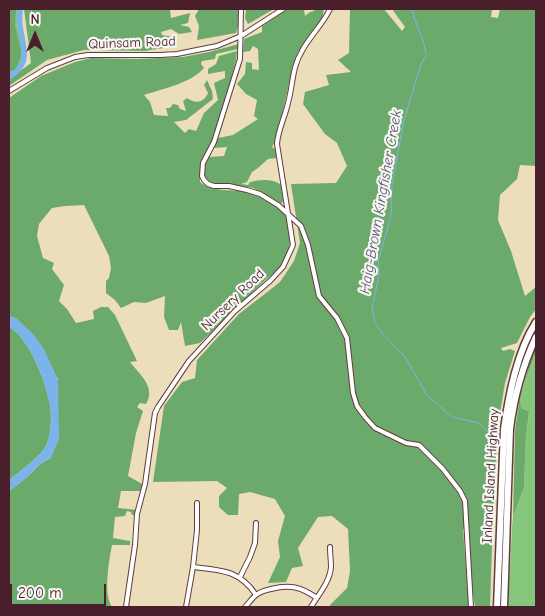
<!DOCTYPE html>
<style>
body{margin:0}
#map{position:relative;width:545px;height:616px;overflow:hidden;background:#ecdeba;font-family:"Comic Neue",sans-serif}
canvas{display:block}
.frame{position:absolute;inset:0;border:10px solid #4a1f2b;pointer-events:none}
.north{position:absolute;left:10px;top:10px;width:50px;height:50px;-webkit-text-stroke:4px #f6f6f2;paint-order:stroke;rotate:0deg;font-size:14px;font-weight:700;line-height:20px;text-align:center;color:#4a1f2b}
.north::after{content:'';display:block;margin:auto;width:18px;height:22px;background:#4a1f2b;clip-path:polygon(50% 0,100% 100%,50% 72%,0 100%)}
.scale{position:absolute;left:10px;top:584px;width:96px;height:22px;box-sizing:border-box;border:2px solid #4a1f2b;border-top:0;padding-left:6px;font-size:15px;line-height:18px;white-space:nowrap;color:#4a1f2b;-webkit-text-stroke:4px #f6f6f2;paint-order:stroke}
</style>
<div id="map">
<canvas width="545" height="616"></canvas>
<div class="frame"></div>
<div class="north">N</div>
<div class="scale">200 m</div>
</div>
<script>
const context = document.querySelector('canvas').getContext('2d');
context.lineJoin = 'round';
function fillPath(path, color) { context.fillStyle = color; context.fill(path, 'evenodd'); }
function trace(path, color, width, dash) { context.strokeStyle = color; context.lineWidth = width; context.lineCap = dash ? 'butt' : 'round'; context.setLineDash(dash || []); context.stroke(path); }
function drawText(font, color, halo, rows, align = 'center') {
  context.font = font + ' "Comic Neue",sans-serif'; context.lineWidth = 4.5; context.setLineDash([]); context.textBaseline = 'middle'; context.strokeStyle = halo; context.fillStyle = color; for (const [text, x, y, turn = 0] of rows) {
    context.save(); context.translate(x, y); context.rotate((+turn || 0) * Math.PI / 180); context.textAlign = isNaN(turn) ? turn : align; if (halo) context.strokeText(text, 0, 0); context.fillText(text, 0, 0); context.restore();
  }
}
fillPath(new Path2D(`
 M9,9h11c0,5 -1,11 0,16 2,21 13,38 -11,52z
 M536,353v254h-28l4,-80 1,-10 11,-30 2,-50 3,-24 -8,-5 -1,-12 14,-39z`), '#86c57c');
fillPath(new Path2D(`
 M9,9h7l-1,16 7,29 -7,17h-6z
 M24,9h146l1,9 19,-5 -2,10 -8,2 9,2 3,5 -13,2 -8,-5 -10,3 1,3 10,2 -9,11 -18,3 -61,-1 -37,10 -38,26v-7l22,-16z
 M199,9h40v14l-3,10 -39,7 2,-14 -4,-10z
 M246,9h28l-26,15 -3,-6z
 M288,9h16l1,7 5,-4 4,-1 1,-2h9l-2,11 -24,32 -6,16 -3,16 -13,56 -4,7 4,3v8l-8,1 -10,9 -6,4 -5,10 -6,2 7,1 2,-3c10,-2 22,-4 31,3l2,16 -2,3 -28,-16 -22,-4 -21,-1 -5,-6v-13l4,-7 15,-1 3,-9 -13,1 4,-10 15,-3 25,-16 -4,-3 3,-16 -11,-6 -9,-10 8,-10 1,-12 6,1v6l7,1 -1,-21 -5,-3 -3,5 -7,1 1,-13 18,-7v-6z
 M350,9h34l18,22 3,-4 -13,-18h100l-1,8 7,1 2,-9h36v157l-16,-1 -3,14 -17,16 -2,25 13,31 14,45 11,-9v22l-6,8 -13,26 -16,5 2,3 7,-2 5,2 -10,32 -6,36 -5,64 -4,124h-15l-3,-21 -3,-58 -6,1 6,78h-139v-2l17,-17 3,-17 -2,-42 -16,-13 -14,1 -20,31 5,18 -11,2 -6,14 -18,1 12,-26 -2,-16 7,-25 -10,-17 -25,-7 -11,2 -1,21h-10l-9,-8v-11l8,-8 -10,-7 -64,1 11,-76 18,-24 13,-4 2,-18 42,-46 41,-32 14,-21 6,-18 -9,-59 45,-1 11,-17 -10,-23 -12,-9 -22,-30 2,-12 24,-7 -3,-10 25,-3 -13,-12 11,-7z
 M239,44l-1,5 -22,5 -1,5 -13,2 -1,3 3,4c-13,15 -41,21 -60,27l6,7 4,13 14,1 -2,-8h4l3,-4 5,1 2,4 6,2 -3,-10 4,-3c8,6 17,5 21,-5l-4,-8 3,-5 5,11 1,8 -27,21 -12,2 11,11 4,-4 7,2 8,-18 14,-13 -4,-17 11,-5v-7l-17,3v-5l8,-5 3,-8 18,-5 -1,9 -6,23 -18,59 -11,19 -1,21c12,10 30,7 45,10 16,3 30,13 41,23l4,26 -1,8 -8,18 -19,16 -62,60 -15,3 -4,-24 -3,8h-9l-5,-13 1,-21 -19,7 -12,-1 -13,6 -6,-8 -9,-7v-12l3,-3 2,-10 -2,-12 -25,-51 -19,1 -13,2 -13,16 -2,12 6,22 11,5 -2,6 12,16 -5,16 8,8 9,14 18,-4 -1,-8 8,-4h7l7,8 22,46 -7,1c10,13 26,25 16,42l-6,-1 -3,4 6,4 -7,22 -8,43 16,9 -2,6h-21l-3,17 19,2 -1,5h-4l-1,-3 -4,-1 -2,5 -10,1 -2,21 17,3v4h-18c-3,16 -9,49 0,62h-103v-116l17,-13 14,-14 11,-6 7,-79 -41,-60 -8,-3v-218l32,-22 34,-14 16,-4 46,1 46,-2 26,-5z
 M9,327c19,9 36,53 40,73 3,13 3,34 -3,46 -5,10 -28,27 -37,34z
 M536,346v7l-2,4 -14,39 1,12 8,4 -3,25 -2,50 -11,30 2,-87 5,-34 1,-2 12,-42z`), '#6caa6c');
fillPath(new Path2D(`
 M9,316l8,3 17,16 10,14 14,31 1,59 -8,19 -11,6 -14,14 -17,13v-11c9,-7 32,-24 37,-34 6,-12 6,-33 3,-46 -4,-20 -21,-64 -40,-73z`), '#7bb4eb');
trace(new Path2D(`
 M412,9c3,15 12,29 14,45
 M425,57l-4,7 -17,56 -12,64 -1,32 -13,46 1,13 -7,34 3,14 8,11 22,23 22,38 25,22 27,6 21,20`), '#7bb4eb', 1);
trace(new Path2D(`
 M9,77c24,-14 13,-31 11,-52 -1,-5 0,-11 0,-16`), '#7bb4eb', 5.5);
const minor = new Path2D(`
 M241,9l-1,50 -26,83 -11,21 -1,13 2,4 4,4 6,2h15l18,4 13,4 18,11 23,21 7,19 11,51 18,22 10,20 6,55 4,13 8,11 10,11 31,15 13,2 24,24 17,22 5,10 6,106
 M9,91l38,-23 28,-11 13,-2h72l17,-1 40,-8 24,-10 42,-27
 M193,567c27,3 47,3 63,28
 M240,577l10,-20 5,-14 1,-20
 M126,607l9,-62 2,-31 8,-30 10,-71 3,-6 31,-46 46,-50 35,-30 13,-14 10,-22 -16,-101c1,-14 8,-27 11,-41 5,-18 4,-36 14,-52 8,-15 21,-27 28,-42
 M186,607l7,-40 4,-37v-27
 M245,607c4,-4 7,-9 11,-12 4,-3 10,-5 15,-6 19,-5 30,-2 46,9
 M311,607c7,-12 19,-25 20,-40 0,-6 -1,-13 -1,-20`);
const trunk = new Path2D(`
 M497,607l7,-178c5,-35 13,-77 32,-107
 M504,607l6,-178c4,-32 12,-62 26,-92`);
trace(minor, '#623c40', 6);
trace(trunk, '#623c40', 9);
trace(minor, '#fff', 4);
trace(trunk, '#fff', 6);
drawText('14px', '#4a1f2b', '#f6f6f2', [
 ["Quinsam Road",132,43,-2],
 ["Nursery Road",233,300,-44],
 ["Inland Island Highway",491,476,-87]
]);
drawText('italic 15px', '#5b536e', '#f6f6f2', [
 ["Haig-Brown Kingfisher Creek",381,202,-80]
]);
</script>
